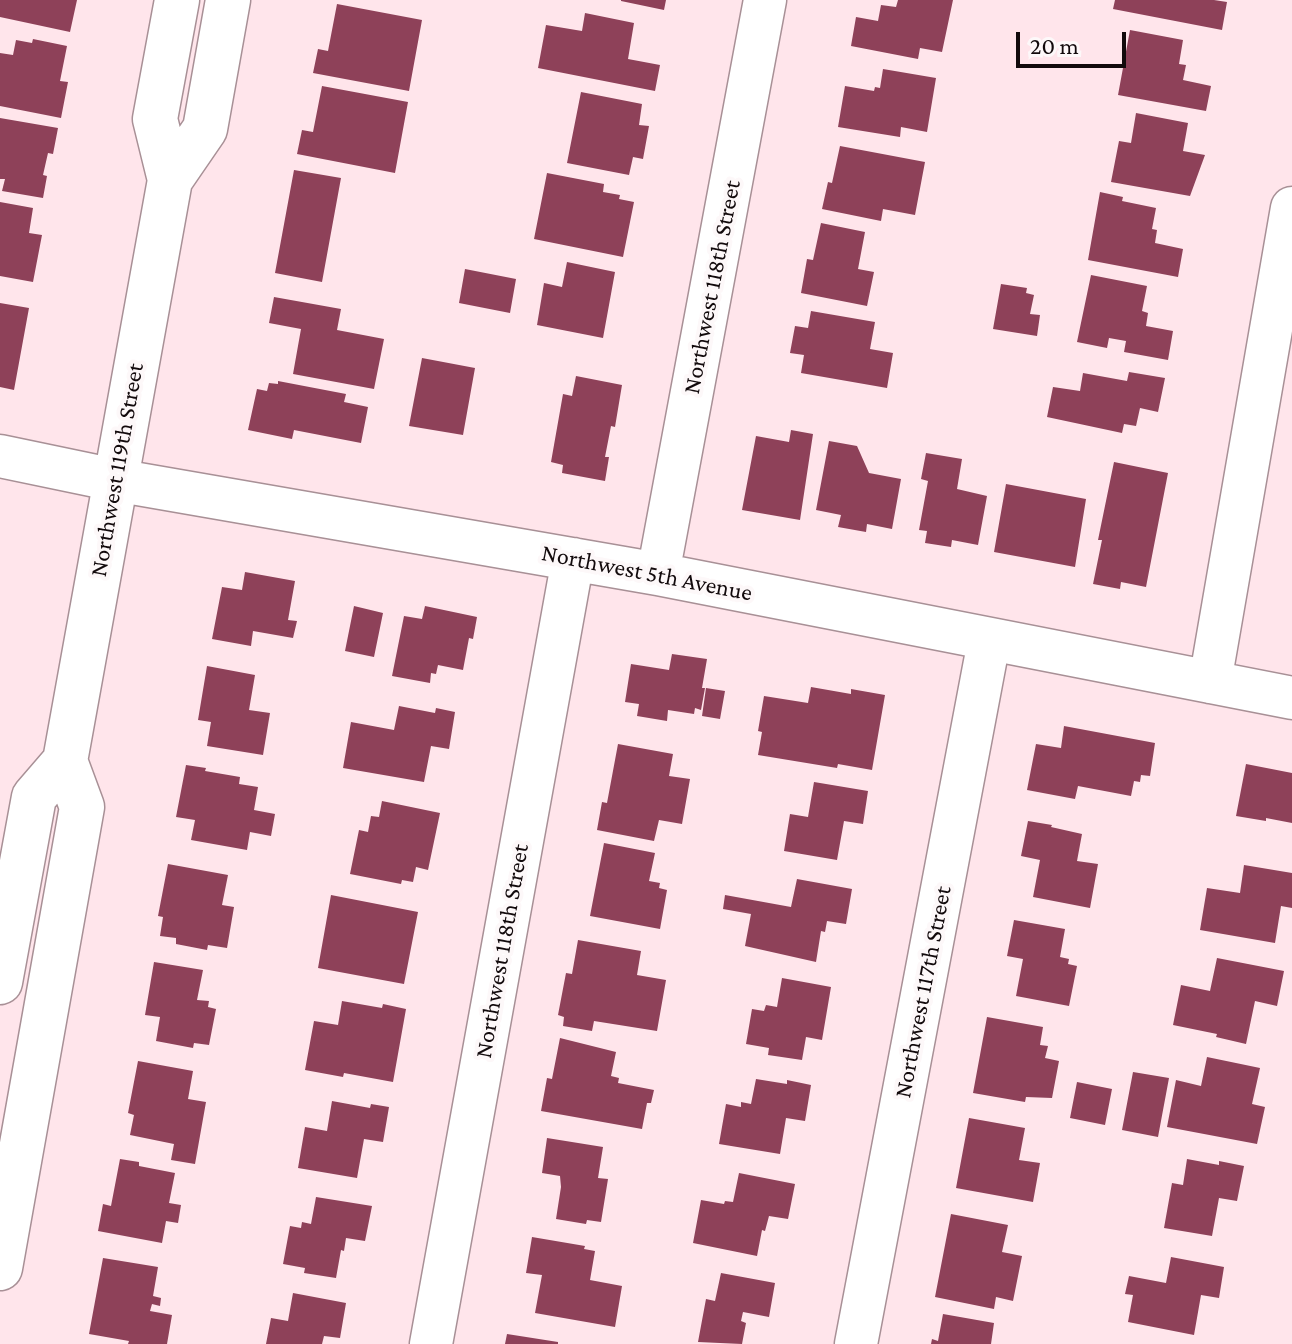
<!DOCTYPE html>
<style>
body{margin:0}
#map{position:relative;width:1292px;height:1344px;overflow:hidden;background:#ffe5eb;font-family:"Crimson Pro",serif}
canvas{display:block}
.scale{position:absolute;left:1016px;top:32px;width:110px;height:36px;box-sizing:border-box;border:4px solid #120a0c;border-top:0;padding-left:10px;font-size:24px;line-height:28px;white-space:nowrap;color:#120a0c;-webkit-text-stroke:6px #fdf8f9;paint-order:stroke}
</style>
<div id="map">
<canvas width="1292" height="1344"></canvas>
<div class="scale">20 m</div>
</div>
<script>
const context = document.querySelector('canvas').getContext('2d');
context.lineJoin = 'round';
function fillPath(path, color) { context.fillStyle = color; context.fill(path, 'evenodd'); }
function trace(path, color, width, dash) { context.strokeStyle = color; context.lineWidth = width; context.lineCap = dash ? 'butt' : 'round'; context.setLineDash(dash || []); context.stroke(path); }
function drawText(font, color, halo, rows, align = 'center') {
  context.font = font + ' "Crimson Pro",serif'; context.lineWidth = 8; context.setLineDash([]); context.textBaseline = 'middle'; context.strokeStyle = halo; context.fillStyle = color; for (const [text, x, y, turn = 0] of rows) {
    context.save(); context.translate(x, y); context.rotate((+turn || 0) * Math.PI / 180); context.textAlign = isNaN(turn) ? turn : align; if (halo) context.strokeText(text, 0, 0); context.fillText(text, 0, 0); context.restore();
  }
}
fillPath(new Path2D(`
 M0,0h77l-7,32 -70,-15z
 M621,0h45l-2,10 -43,-9z
 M898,0h55l-11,52 -22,-4 -2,11 -67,-13 5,-29 22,4 3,-16 15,2z
 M1115,0h99l13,2 -5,28 -109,-21z
 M337,4l85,16 -13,71 -96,-18 5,-24 10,2z
 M585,13l49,10 -6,36 32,6 -5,26 -117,-23 8,-43 36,6z
 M1130,30l53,10 -4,24 7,1 -3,15 28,6 -5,25 -88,-16z
 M33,39l34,7 -7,35 8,1 -7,36 -61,-12v-53l13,2 3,-15 16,3z
 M883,69l53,9 -9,54 -26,-5 -1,10 -62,-10 7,-41 29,5 1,-4 5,1z
 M322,86l86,16 -13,71 -98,-19 5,-24 11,2z
 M581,92l61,12 -3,21 10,1 -6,33 -10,-2 -4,18 -62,-12z
 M1136,113l52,10 -5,28 22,4 -15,41 -79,-14 8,-41 12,2z
 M0,118l58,10 -5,26 -5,-1 -5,22 4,1 -4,22 -41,-7 3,-12h-5z
 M840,146l85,16 -10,53 -32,-6 -2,12 -59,-12 6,-27 4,1z
 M294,170l47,8 -19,104 -47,-9z
 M547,173l57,11 -1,8 17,3 -1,4 15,3 -11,55 -89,-18z
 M1100,192l23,5 -1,4 34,7 -4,21 5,1 -2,13 28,6 -5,28 -90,-17z
 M0,202l33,6 -4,25 13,2 -9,47 -33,-6z
 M821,223l44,9 -7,37 16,3 -7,34 -66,-13 6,-34 6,1z
 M567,262l48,10 -12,66 -66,-13 7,-42 18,4z
 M465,269l51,10 -6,34 -51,-10z
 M1091,275l56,11 -5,25 6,2 -2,13 27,5 -5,29 -44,-8 2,-11 -17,-3 -2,10 -30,-6z
 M1001,284l26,4 -1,5 8,2 -4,19 10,1 -3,21 -44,-7z
 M274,297l67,12 -4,21 47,9 -10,50 -81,-15 8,-45 -32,-6z
 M0,303l29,5 -15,82 -14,-3z
 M811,311l64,11 -5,27 23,4 -6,35 -86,-15 3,-18 -14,-2 5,-27 13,2z
 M422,358l53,10 -12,67 -54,-9z
 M1129,372l36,6 -7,34 -18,-4 -4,18 -12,-2 -2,9 -75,-16 6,-30 27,4 3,-18 44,8z
 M576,376l46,9 -7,42 -4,-1 -6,31h4l-4,24 -43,-8 1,-8 -12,-3 12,-68 9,2z
 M278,381l68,13 -2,8 24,5 -7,36 -67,-13 -2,9 -44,-9 9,-41 10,2 2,-8 9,1z
 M791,430l22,4 -13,86 -58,-10 14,-74 33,6z
 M829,441l28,5 12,27 32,6 -9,50 -25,-5 -1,8 -28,-5 3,-12 -25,-5z
 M926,453l36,6 -5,30 30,7 -9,49 -26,-5 -1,7 -26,-4 2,-12 -8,-1 9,-49 -7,-2z
 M1114,462l54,11 -22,114 -25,-5 -1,7 -27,-5 9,-44h-4z
 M1006,484l80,15 -11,68 -81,-15z
 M245,572l50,9 -7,39 9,1 -4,17 -40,-7 -2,15 -39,-7 10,-52 20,3z
 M354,606l29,7 -9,44 -29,-6z
 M425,606l52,11 -4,22 -4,-1 -6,32 -25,-5 -2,9 -5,-1 -1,10 -38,-7 12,-60 18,3z
 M672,654l35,5 -5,29h3l-4,22 -6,-2 -1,6 -26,-4 -1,11 -30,-5 2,-12 -14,-2 6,-38 38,6z
 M207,666l48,9 -6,35 21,3 -7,42 -56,-9 4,-24 -13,-2z
 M811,687l40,7v-5l34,6 -13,75 -34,-6 -1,4 -79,-13 4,-23 -4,-1 6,-35 44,7z
 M706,688l19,3 -5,28 -18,-3z
 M399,706l36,7 1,-5 19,4 -6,37 -18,-3 -7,36 -81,-14 8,-46 43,8z
 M1064,726l91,17 -5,33 -9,-1 -1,7 -6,-1 -3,15 -53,-10 -3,13 -48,-9 9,-46 25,4z
 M618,744l55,10 -4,22 21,3 -8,45 -23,-4 -5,21 -57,-11 5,-28 5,1z
 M1246,764l46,9v50l-26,-5v3l-30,-5z
 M186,765l20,3 -1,3 35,6 -1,7 19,3 -4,23 21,4 -4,22 -21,-4 -3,18 -56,-10 4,-20 -19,-3z
 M814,782l54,9 -5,33 -19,-3 -7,39 -53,-9 6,-37 18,3z
 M382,801l58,12 -12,57 -12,-3 -3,15 -11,-2 -1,4 -51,-10 9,-44 9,2 3,-16 8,1z
 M1028,821l24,4 -1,2 31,7 -5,27 21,3 -8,44 -57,-11 7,-37 -19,-4z
 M604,843l51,10 -6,28 11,2 -1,5 8,2 -7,39 -70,-13z
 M168,864l60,11 -6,30 12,2 -7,41 -19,-3 -1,5 -31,-6v-6l-16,-2 3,-19 -5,-1z
 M1244,865l48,8v35l-11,-2 -6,37 -75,-13 7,-42 33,5z
 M797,879l55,10 -6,35 -19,-3 -2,11 -4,-1 -5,31 -71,-16 6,-32 -28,-5 2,-14 66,12z
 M331,895l87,17 -14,72 -86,-16z
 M1014,920l51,9 -5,28 9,2 -1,5 9,2 -8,40 -53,-10 7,-37 -16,-3z
 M578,940l63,11 -4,24 29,5 -9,51 -63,-10 -2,10 -29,-5 1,-9 -6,-2 8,-42 6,1z
 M1217,958l67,13 -7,35 -22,-5 -9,43 -30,-7 1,-3 -44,-9 8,-40 29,6z
 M154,962l49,8 -6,30 12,1 -1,6 8,2 -7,36 -15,-2 -1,5 -37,-7 4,-24 -15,-2z
 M782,978l49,9 -9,53 -16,-3 -4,23 -34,-5 1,-7 -23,-4 6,-35 12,2 2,-6 11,2z
 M342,1001l40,7 1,-4 23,5 -13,73 -49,-9 -1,4 -38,-7 9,-49 24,4z
 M987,1017l56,10 -3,18 8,1 -3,12 14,3 -7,37 -26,-1 -1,5 -52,-9z
 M560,1038l56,14 -5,24 8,2 -1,5 36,7 -3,13h-4l-5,26 -101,-18 6,-33 5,1z
 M1207,1057l53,11 -8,36 13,3 -8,37 -90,-17 9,-47 25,6z
 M138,1061l55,10 -5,28 18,3 -11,62 -24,-4 3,-16 -44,-9 4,-20 -6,-2z
 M1133,1072l36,6 -11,59 -36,-7z
 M756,1079l31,5v-4l24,5 -6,36 -19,-3 -6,36 -61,-10 7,-40 15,3v-5l10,2z
 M1077,1082l35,7 -7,36 -35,-7z
 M332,1101l38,7 1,-4 18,3 -6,35 -19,-3 -7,39 -59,-10 7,-41 22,4z
 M969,1118l56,10 -6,32 21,3 -7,39 -77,-14z
 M547,1138l56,9 -5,31 10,1 -7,43 -14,-2 -1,4 -30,-5 5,-32 -1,-11 -18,-3z
 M120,1159l19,3v4l36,7 -6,30 12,2 -3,18 -12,-2 -4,22 -64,-12 5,-27 8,2z
 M1187,1159l32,6v-4l25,5 -7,35 -18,-3 -7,38 -48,-8 8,-45 11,2z
 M739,1173l56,11 -7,35 -19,-3 -4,15 -3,-1 -5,26 -64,-13 8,-43 23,4 1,-3 8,1z
 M316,1197l56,9 -7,35 -19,-3 -2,13 -3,-1 -5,28 -32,-5 1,-5 -22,-4 7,-38 11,2 1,-6 9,2z
 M951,1214l57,11 -6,27 20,4 -9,45 -17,-4 -2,12 -59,-12z
 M532,1237l53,9 -1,3 11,2 -5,29 32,6 -7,41 -80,-14 7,-38 -16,-2z
 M1171,1257l53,10 -5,31 -18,-3 -7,40 -66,-13 5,-27 -8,-1 4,-18 37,7z
 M103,1258l55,9 -5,29 8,2 -1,8 -8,-2 -2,7 22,4 -5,29h-39l1,-3 -40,-7z
 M721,1273l54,10 -6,34 -26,-5 -2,9 5,2 -4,21 -44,-2 8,-43 9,2z
 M293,1293l53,10 -6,35 -16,-2 -2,8h-56l5,-26 17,3z
 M943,1314l51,9 -3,21h-60l1,-5 6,2z
 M507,1334l51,8v2h-53z`), '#8e4159');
const minor = new Path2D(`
 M0,456l115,24 543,94 634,124
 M658,574l107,-574
 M1210,682l82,-474
 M431,1344l142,-785
 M856,1344l133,-703`);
const major = new Path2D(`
 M170,180l35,-51 23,-129
 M0,982l34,-185 31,-36 105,-581 -15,-61 22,-119
 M0,1268l82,-461 -17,-46`);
trace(minor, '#a89096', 45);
trace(major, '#a89096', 47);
trace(minor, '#fff', 42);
trace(major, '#fff', 44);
drawText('24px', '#120a0c', '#fdf8f9', [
 ["Northwest 118th Street",712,287,-79],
 ["Northwest 119th Street",117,470,-80],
 ["Northwest 5th Avenue",647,573,11],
 ["Northwest 118th Street",502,951,-80],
 ["Northwest 117th Street",923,992,-79]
]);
</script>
